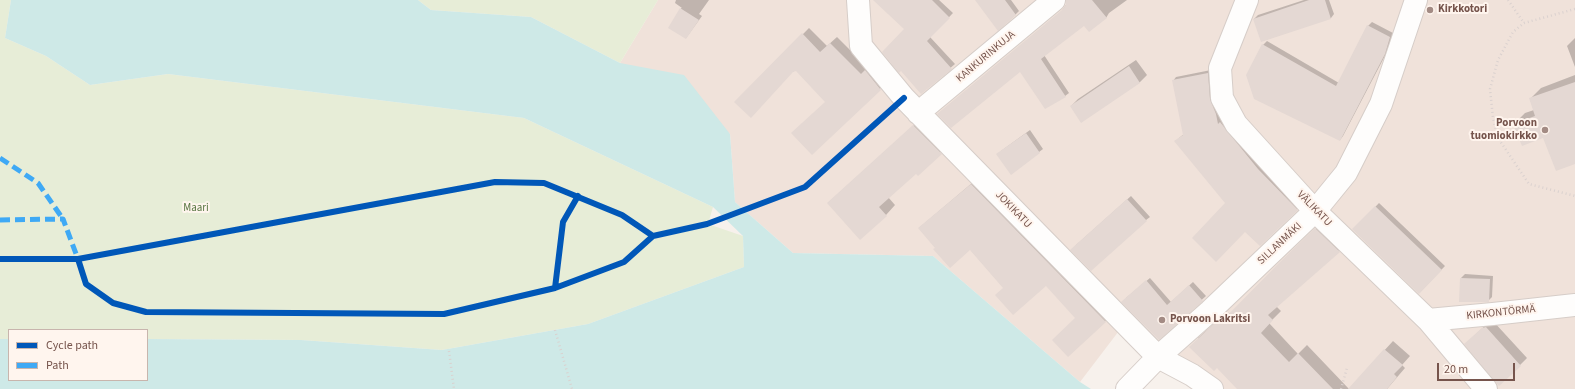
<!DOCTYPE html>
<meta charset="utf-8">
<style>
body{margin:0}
#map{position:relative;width:1575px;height:389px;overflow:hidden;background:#f7f1ec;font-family:"Source Sans 3",sans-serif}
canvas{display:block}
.legend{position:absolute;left:8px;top:329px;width:140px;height:52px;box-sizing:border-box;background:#fff5ee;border:1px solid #c8b5ad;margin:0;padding:5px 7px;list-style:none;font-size:12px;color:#76544c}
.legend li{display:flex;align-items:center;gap:8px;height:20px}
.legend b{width:20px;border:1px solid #c8b5ad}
.scale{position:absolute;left:1437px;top:363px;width:78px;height:18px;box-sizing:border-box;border:2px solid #76544c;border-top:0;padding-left:5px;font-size:12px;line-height:14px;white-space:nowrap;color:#76544c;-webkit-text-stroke:3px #fff5ee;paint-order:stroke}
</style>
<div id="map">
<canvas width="1575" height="389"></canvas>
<ul class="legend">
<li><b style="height:5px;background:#0057b8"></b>Cycle path</li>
<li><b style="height:5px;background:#3fa9f5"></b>Path</li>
</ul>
<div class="scale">20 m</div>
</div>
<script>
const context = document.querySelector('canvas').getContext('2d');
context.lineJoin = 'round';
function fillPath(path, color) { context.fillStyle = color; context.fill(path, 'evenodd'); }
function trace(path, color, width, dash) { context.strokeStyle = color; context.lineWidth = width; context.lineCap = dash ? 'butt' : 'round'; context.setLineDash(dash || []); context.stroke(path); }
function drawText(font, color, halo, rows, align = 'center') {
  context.font = font + ' "Source Sans 3",sans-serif'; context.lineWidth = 4; context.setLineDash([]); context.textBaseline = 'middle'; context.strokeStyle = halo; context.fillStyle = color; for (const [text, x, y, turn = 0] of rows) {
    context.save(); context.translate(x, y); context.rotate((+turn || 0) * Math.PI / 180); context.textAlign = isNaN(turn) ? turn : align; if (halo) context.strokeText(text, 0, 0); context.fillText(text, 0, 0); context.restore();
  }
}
fillPath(new Path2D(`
 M658,0h917v389h-357l-25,-26 -37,-16 -28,-28 -48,63 -147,-126 -140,-3 -58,-51 -5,-68 -110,-71z`), '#f0e2da');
fillPath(new Path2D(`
 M0,0h11l-6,38 41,18 44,29 78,-11 356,44 189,89 -5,17 35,12 1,31 -156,57 -146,26 -141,-10 -154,-1v-9h-138v9h-9z
 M418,0h240l-38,63 -89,-46 -100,-7z`), '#e7edd7');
fillPath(new Path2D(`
 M11,0h407l13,10 100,7 89,46 64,12 46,59 5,68 58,51 140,3 147,126 11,7h-1091v-50h9v41h138v-41l154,1 141,10 146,-26 156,-57 -1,-31 -30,-29 -189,-89 -356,-44 -78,11 -44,-29 -41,-18z`), '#cee9e7');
fillPath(new Path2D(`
 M676,0h33l-10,14 3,2 -16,22 -5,-30h1l-7,-5z
 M883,0h56l14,13 -23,24 25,27 -33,28 -17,-63z
 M978,0h33l8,11 -4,4z
 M1067,0h60l-18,13 -3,5 -22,7 -40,30 25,38 -4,3 -45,-25 46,-66z
 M1304,0h25l5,14 -3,4 -69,23 -8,-22 4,-4z
 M1372,22l21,11 -5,17 -45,86 -3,4 -77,-95 4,-4 72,42 29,-57z
 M809,28l18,18 10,-9 31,31 19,14 -75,71 14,-52 -30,-31 -60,32z
 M1575,38v29l-8,-21z
 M1136,60l11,15 -7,7 -58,39 -11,-15 7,-7z
 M1211,70l11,51 2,-1 76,86 -40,39 -15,-14 -18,-28 -48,-65 5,-4 -11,-53 3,-4z
 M1575,75v88l-31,-26 -30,-13 11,-11 9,-3 -4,-11 11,-11z
 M923,117l27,27 -62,53 7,8 -9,10 -58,-12z
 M1030,130l13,19 -32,24 -10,-22z
 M978,178l134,137 -44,41 9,-38 -31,-34 -42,4 -34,-39 -34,-1 -17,-20z
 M1131,196l19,21 -4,3 -71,26z
 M1379,203l66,63 -26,27 -65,-64z
 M1324,221l23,22 -71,63 5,5 -12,12 29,31 9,-9 42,44 44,-48 17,15 -8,9 3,3 -18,21h-148l-41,-51 30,-26 2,2z
 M1465,274l28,2 -1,21 -4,4 -27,-23z
 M1150,278l21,24 22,-20 13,14 -47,42 -33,-40z
 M1490,321h3l34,37 -7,7 -47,-28z`), '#0003');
fillPath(new Path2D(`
 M873,0h59l18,18 -23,23 25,28 -31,25 -20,-23 -2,2 -17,-21 22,-23z
 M975,0h30l11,15 -18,16z
 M1066,0h26l15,18 -18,14 -5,-6 -43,33 25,38 -21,12 -25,-37 -69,56 -14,-14 125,-104 4,-5z
 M1309,0h16l6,19 -70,23 -8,-23z
 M680,8l19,12 -13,19 -18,-11z
 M1367,25l23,12 -5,17 -45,87 -86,-42 -8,-24 16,-31 74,42z
 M802,33l18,19 10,-9 31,31 4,-4 16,20 -69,65 -21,-22 34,-31 -29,-31 -3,1 -42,46 -17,-16z
 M1129,66l11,17 -59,40 -11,-17z
 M1208,73l2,26 6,15 2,10 2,-2 38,47 40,41 -38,36 -15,-14 -29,30 -24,-24 33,-35 -51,-62 9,-6 -11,-55z
 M1575,82v82l-19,7 -13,-33 -21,8 -9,-22 22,-8 -6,-18z
 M913,125l29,29 -24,22 -2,-2 -37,33 8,9 -27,24 -33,-37z
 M1026,133l14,20 -29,22 -15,-21z
 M971,184l135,138 -38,35 -16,-17 23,-22 -29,-32 -33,29 -18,-20 8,-7 -33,-38 -20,18 -17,-19 2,-1 -17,-20z
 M1127,199l20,22 -56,50 -21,-21z
 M1375,206l67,64 -23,24 -67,-65z
 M1315,228l25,24 -72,63 5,5 -12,13 28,29 9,-9 35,36h-96l-20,-21 -3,3 -25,-24 30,-28 2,3 57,-58z
 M1460,278l30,1 -1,23h-30z
 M1146,280l21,25 22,-20 14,16 -44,39 -38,-38z
 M1486,327l35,39 -22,20 -35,-42 18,-16z
 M1384,349l19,16 -9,9 3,3 -10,12h-39z`), '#e4d8d3');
const minor = new Path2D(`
 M858,0l3,46 43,52 254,259 34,18 20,14
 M1247,0l-27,68 2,30 14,26 79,87 113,109 58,69
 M918,113l136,-113
 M1428,320l65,-6 82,-9
 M1127,389l31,-32 52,-46 105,-100 31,-38 35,-69 35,-104`);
trace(minor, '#d6cdc8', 24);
trace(new Path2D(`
 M1508,0l16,23
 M1575,9l-51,14 -11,9 -15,28 -8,29 3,29 5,20 31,46 46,12
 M555,330l17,59
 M449,351l5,38
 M1341,389l6,-21`), '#dad1cf', 2.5, [1, 3]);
trace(minor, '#fefdfc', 22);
trace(new Path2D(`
 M0,158l38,25 25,36
 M0,220l63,-1 15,40`), '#3fa9f5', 5, [10, 5]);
trace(new Path2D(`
 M0,259h78l8,25 27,19 33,9 298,2 111,-26 69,-26 29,-26 54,-12 98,-37 99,-89
 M78,259l417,-77 49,1 78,32 31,21
 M555,288l8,-66 15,-26`), '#0057b8', 6);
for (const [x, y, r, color] of [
 [1430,10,4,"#a38b84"],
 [1545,130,4,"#a38b84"],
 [1162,320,4,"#a38b84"]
]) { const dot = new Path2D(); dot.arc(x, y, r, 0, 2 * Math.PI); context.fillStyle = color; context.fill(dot); trace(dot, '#fff5ee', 1.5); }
drawText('bold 11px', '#76544c', '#fff5ee', [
 ["Kirkkotori",1438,10],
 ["Porvoon",1537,124,"right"],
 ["tuomiokirkko",1537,137,"right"],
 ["Porvoon Lakritsi",1170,320]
], 'left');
drawText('11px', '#76544c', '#fff5ee', [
 ["KANKURINKUJA",986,57,-40],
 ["VÄLIKATU",1314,209,46],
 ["JOKIKATU",1013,210,46],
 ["SILLANMÄKI",1280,244,-43],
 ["KIRKONTÖRMÄ",1501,313,-6]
]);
drawText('11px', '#587541', '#fff5ee', [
 ["Maari",196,209]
]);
</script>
